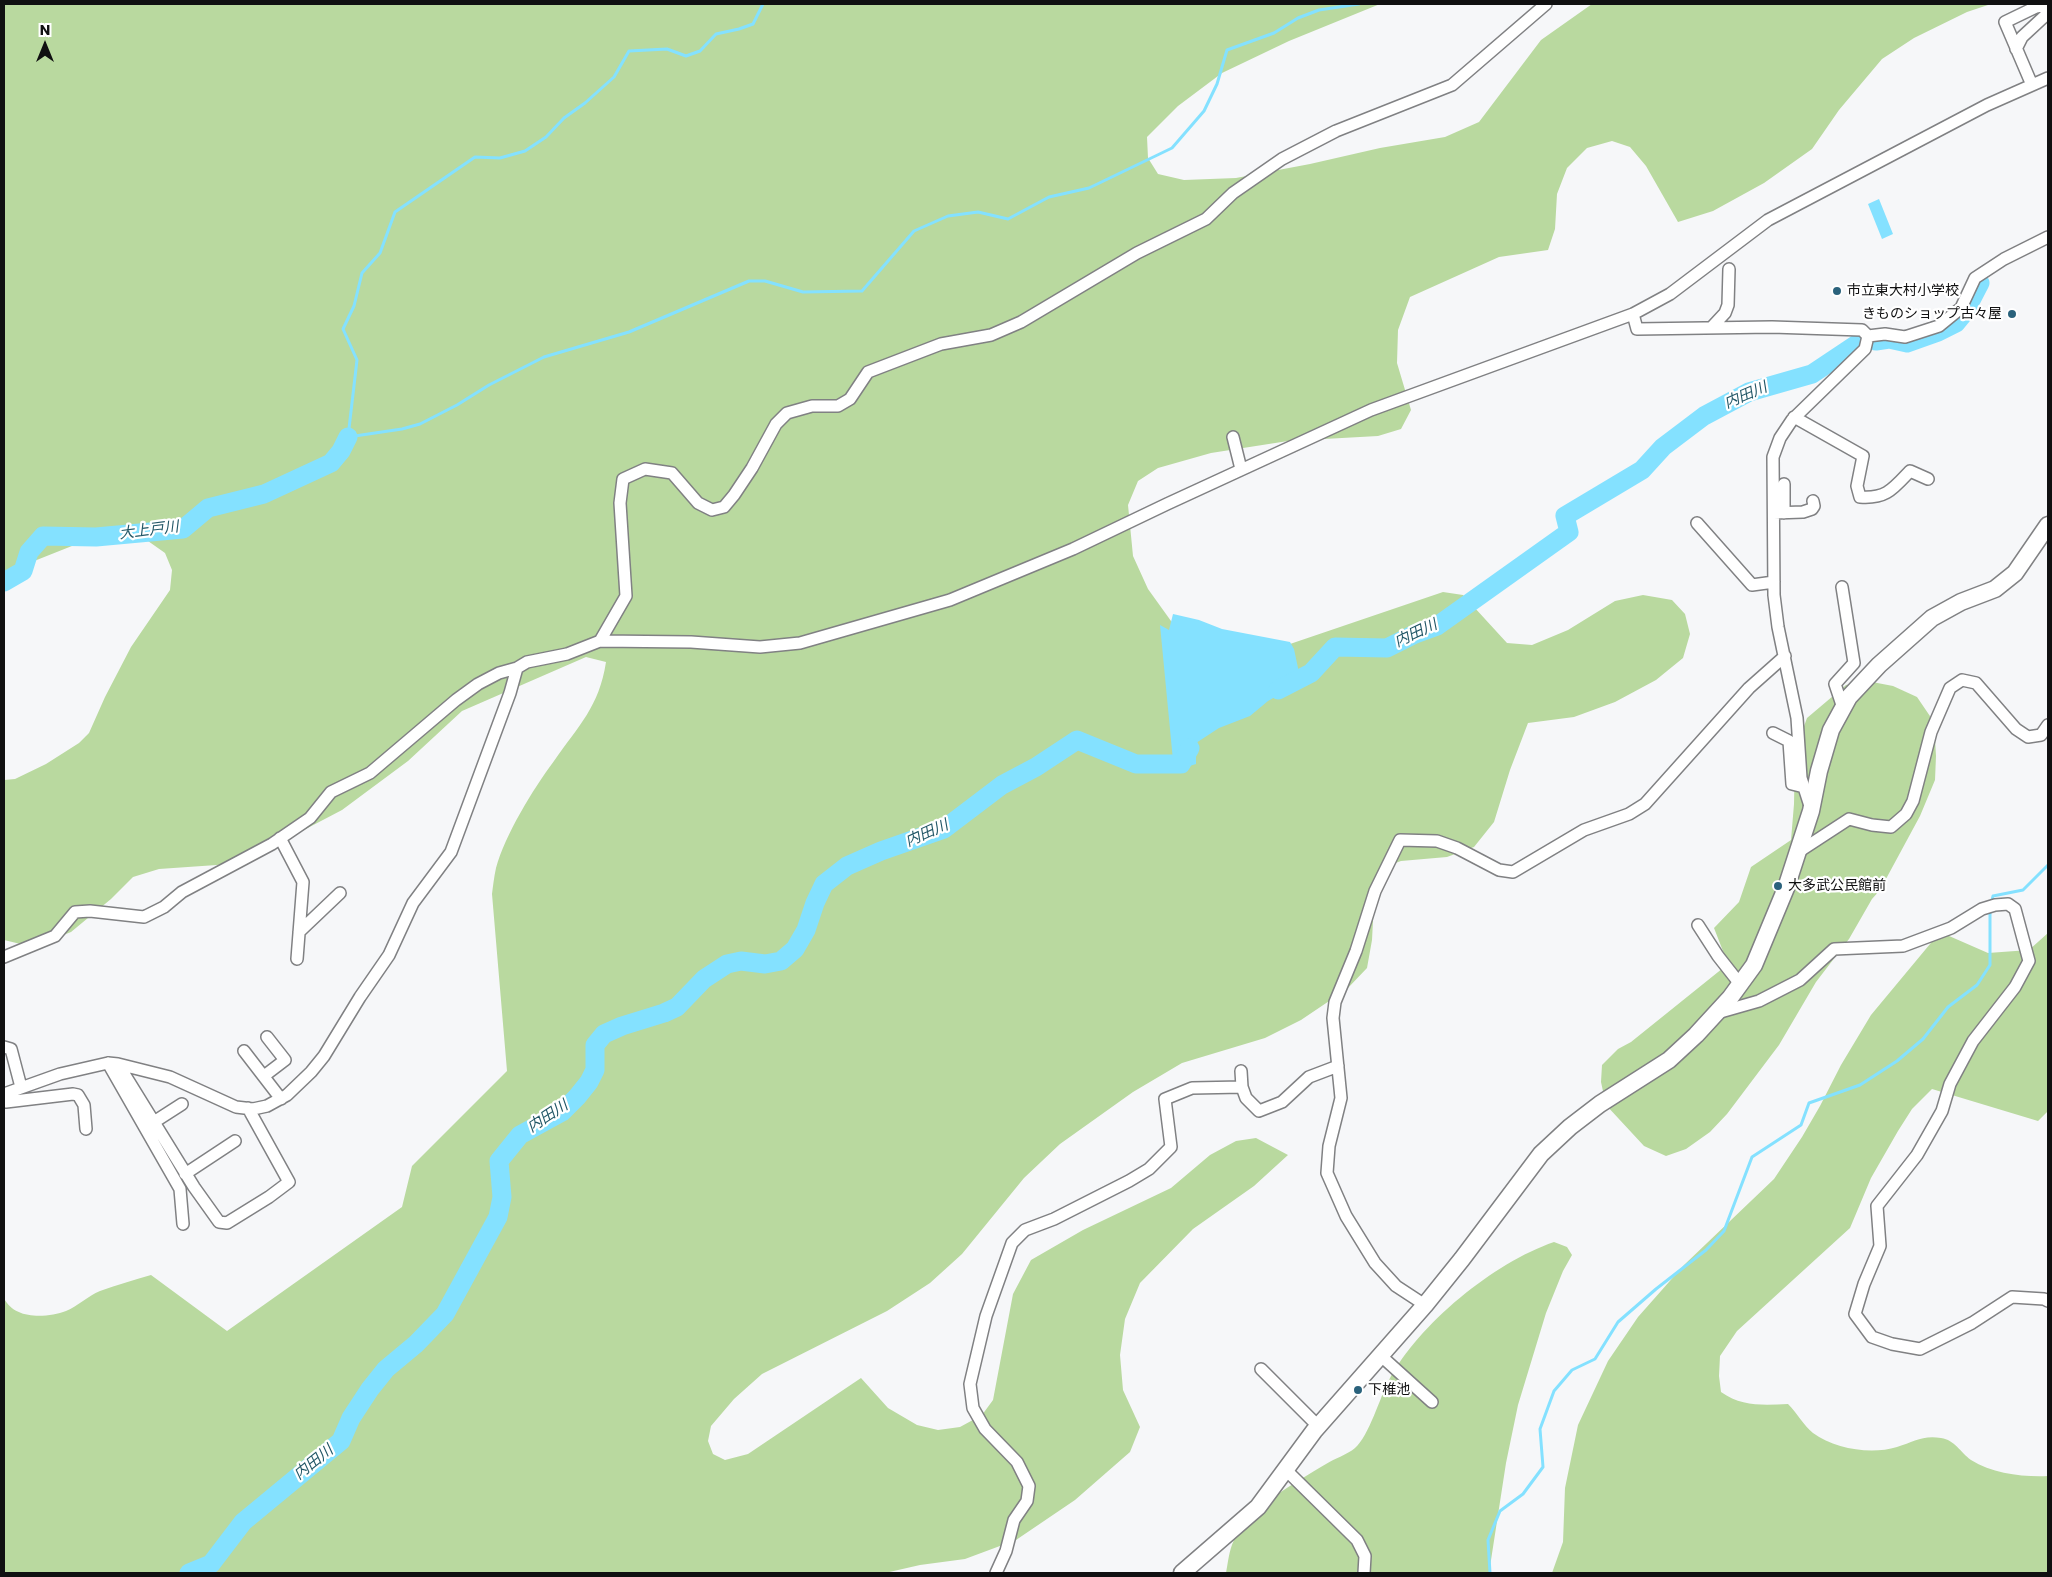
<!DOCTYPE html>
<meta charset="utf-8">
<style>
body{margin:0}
#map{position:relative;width:2052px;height:1577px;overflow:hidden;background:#f6f7f9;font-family:Poppins,sans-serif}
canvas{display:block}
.frame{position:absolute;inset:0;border:5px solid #101011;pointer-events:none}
.north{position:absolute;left:20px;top:20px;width:50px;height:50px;-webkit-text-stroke:4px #fff;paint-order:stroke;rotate:0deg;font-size:14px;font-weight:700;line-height:20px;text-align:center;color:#101011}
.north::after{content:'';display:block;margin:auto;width:18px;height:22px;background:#101011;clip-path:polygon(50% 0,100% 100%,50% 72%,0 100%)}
</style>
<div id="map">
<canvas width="2052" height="1577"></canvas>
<div class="frame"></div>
<div class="north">N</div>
</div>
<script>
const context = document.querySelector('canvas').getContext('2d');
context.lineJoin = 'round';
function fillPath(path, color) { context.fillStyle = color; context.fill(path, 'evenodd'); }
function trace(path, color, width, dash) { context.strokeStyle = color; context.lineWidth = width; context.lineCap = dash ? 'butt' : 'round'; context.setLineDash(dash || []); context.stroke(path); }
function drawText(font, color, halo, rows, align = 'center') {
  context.font = font + ' Poppins,"Noto Sans JP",sans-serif'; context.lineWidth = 4.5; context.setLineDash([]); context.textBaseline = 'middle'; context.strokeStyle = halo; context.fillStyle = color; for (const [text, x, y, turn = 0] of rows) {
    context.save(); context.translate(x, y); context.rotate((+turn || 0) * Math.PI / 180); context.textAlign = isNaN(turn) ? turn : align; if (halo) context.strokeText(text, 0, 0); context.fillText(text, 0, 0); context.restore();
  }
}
fillPath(new Path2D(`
 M4,4h1376l-91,37 -67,32 -44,33 -31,31 1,21 10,16 26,6 52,-2 74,-14 70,-16 65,-11 34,-15 62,-82 51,-36h399l-24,8 -53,26 -32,21 -43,51 -27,39 -48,34 -51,28 -35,11 -32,-56 -16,-19 -18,-6 -25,7 -20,20 -10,26 -2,35 -7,21 -49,7 -89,40 -12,33 -1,33 14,47 -10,19 -23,7 -90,5 -77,12 -53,15 -20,13 -10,24 5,51 15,33 23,32 21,19 98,4 153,-52 20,3 44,48 25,2 36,-15 47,-29 28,-6 29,5 13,14 5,20 -7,24 -27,22 -41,22 -41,15 -46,6 -18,47 -16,52 -20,25 -27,10 -46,4 -17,6 -10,35 -2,38 -5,28 -20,21 -46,31 -36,18 -83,25 -49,29 -73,52 -36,34 -62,76 -32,29 -43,28 -125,63 -28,25 -23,27 -3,15 5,13 12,6 23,-6 113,-76 27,30 29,17 21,5 22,-3 22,-12 11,-15 20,-106 18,-34 52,-30 88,-42 39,-33 26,-14 20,-3 32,17 -34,31 -61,43 -53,54 -15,36 -5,36 3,35 17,37 -10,25 -55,48 -59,40 -51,19 -45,6 -35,8h-881v-275c10,22 43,20 62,13 12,-5 22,-15 34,-20 16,-6 34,-11 51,-16l76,56 175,-124 10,-41 95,-95 -15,-177c1,-8 2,-17 4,-26 9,-33 37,-79 58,-107 25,-36 45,-54 52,-99l-20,-5 -124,54 -54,50 -66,49 -84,44 -27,10 -72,5 -26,8 -22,22 -40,33 -38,15 -29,-7v-160l11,-1 31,-15 33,-21 10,-10 16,-36 26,-50 39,-57 2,-20 -7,-17 -17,-12 -33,-4 -33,5 -78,31z
 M1867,681l26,5 24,11 17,25 2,34 -1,24 -15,36 -40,74 -8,9 -23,40 -33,43 -37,63 -52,69 -17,18 -24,17 -20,7 -22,-10 -38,-41 -5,-23 1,-17 16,-16 13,-7 97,-78 -14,-36 25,-26 12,-35 40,-27 3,-36 1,-53 12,-33 39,-33z
 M1940,932l48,21 41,-3 19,-17v178l-10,10 -106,-32 -20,20 -14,22 -27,47 -21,50 -113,103 -17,25 -1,20 2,16c21,15 43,13 67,12 9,9 16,22 25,29 22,16 58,22 84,14 17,-5 25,-12 44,-9 14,2 19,14 30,22 22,14 52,17 77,16v97h-496l11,-31 2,-54 13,-63 30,-64 30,-44 46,-52 90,-86 28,-42 18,-31 21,-41 30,-50z
 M1554,1242l13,5 5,8 -9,16 -17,42 -28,92 -12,58 -17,110h-263c2,-10 3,-23 8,-33 15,-33 61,-57 92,-76 9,-6 21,-9 29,-16 14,-12 25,-51 34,-68 30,-56 104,-117 165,-138z`), '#b9d99f');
fillPath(new Path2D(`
 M1879,199l14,35 -11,5 -14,-35z
 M1173,614l26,6 23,9 68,13 4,7 7,33 -33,19 -18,15 -31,12 -23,15v21l-22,7 -14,-146 9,5z`), '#84e1ff');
trace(new Path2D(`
 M763,4l-10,20 -14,5 -23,5 -16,17 -14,5 -19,-7 -38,2 -15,26 -29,26 -21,15 -18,19 -21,14 -25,7 -25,-1 -80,55 -15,41 -18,20 -8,33 -11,23 14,31 -9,77 54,-8 18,-5 37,-19 32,-20 55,-28 85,-25 120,-51h16l38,11 59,-1 52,-60 34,-15 30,-4 30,7 41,-22 40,-9 83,-40 32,-37 13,-27 10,-34 47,-17 24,-15 21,-8 40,-6
 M1991,904l2,-8 30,-6 25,-25
 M1490,1573l-2,-33 12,-29 23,-17 20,-27 -3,-38 14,-38 18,-21 23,-11 23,-37 38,-33 50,-39 18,-19 28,-74 49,-32 8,-22 51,-18 37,-24 26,-22 25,-32 29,-22 13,-20v-55`), '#84e1ff', 3);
trace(new Path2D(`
 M1876,341l13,-2 18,4 31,-11 18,-9 9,-11 15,-29
 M4,582l19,-11 6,-19 14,-16 53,1 87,-8 25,-21 56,-14 67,-31 10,-12 7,-14
 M1278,690l33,-17 24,-26 52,1 28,-14 22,-8 132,-94 -4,-16 77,-46 21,-23 41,-31 45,-24 63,-18 45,-30
 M189,1573l22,-9 32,-42 98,-81 10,-23 19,-29 16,-20 30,-25 29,-30 53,-97 4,-20 -3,-36 21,-26 42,-23 15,-15 12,-15 6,-12v-25l9,-11 18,-8 42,-13 13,-6 27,-28 23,-15 14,-3 24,3 16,-3 14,-12 11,-19 9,-27 9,-19 23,-18 34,-15 63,-22 58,-44 34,-18 41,-27 59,24h45l9,-16`), '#84e1ff', 19);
const street = new Path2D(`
 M2016,49l6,-12 26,-24
 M2032,85l-27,-63 31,-15 5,-1 7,4
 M1633,314l4,15 135,-2 90,3 6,6
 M1711,328l14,-15 3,-8 1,-36
 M1868,336l17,-2 20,3 34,-11 22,-18 14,-30 29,-19 44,-22
 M1794,417l69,39 -6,30 3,11c26,2 33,-8 50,-26l18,8
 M1233,437l8,32
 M1774,513l29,-1 9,-3 2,-3 -1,-5
 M1784,513v-29
 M1697,523l55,62 22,-3
 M1842,587l12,76 -19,21 8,24
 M600,641l26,-45 -6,-93 3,-24 22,-10 27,4 26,30 14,7 12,-3 10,-12 18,-27 24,-44 11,-11 25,-7h26l12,-7 18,-27 73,-28 50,-9 30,-13 116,-69 69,-34 27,-26 49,-34 54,-28 116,-46 94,-81
 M1773,733l16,8 3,43 12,3
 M1811,809l-10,-31 -4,-60 -19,-91 -4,-32 -1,-138 7,-19 12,-18 73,-71 3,-13
 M280,838l23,44 -6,77
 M1800,851l49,-32 23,6 19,2 15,-13 7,-13 18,-69 19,-44 12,-8 14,3 40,46 12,8 13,-2 7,-10
 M1698,925l20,31 22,28
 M299,932l41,-39
 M4,957l51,-21 20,-24 15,-1 54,6 20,-10 18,-15 90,-48 38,-26 21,-26 39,-19 86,-73 22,-16 21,-11 18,-5 10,-6 40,-8 33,-13 91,1 69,5 40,-4 150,-43 123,-51 94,-45 204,-94 262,-96 37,-20 98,-74 219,-115 61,-27
 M1717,1013l42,-12 41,-21 34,-31 69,-3 48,-18 31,-19 13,-4 13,-1 7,5 14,52 -14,26 -42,54 -23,43 -8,27 -25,44 -40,51 3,40 -16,38 -9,30 17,23 20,7 28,5 52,-26 40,-26 32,2 4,2
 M4,1047l7,2 10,38
 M244,1051l37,48
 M108,1063l72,126 3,35
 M118,1064l76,123 25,35 8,1 42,-26 20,-15 -41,-74
 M1241,1071l1,16
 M264,1076l21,-16 -18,-23
 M4,1094l56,-20 48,-11 10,1 52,13 66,30 17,2 14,-3 20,-11 24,-23 13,-16 36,-59 29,-42 24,-52 38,-51 59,-159 7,-25
 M4,1097l2,5 67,-8 5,1 6,10 2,24
 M154,1122l28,-18
 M185,1174l50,-33
 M1425,1305l-29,-19 -21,-23 -29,-47 -19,-43 2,-27 12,-48 -8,-80 2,-16 21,-51 19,-60 25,-51 37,1 20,7 42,22 14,2 71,-42 45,-16 16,-10 104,-116 36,-32
 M1380,1355l52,47
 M1261,1369l57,57
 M1286,1470l71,70 8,16 -1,17
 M996,1573l10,-22 8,-31 13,-19 2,-15 -12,-24 -32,-33 -12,-21 -3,-24 16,-68 26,-73 13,-13 29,-11 75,-38 20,-12 22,-22 -6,-48 27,-11 50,-1 4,11 13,13 23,-9 27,-25 29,-11`);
const secondary = new Path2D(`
 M1182,1573l76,-66 56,-76 111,-126 37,-46 79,-105 29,-27 30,-23 69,-44 27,-25 34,-37 24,-33 32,-77 25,-77 8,-40 12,-41 18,-33 30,-32 53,-47 29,-16 34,-13 20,-16 33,-48`);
trace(street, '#808183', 14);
trace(secondary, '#808183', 19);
trace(street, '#fff', 11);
trace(secondary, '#fff', 16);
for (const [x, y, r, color] of [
 [1837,291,5,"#2a627c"],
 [2012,314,5,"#2a627c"],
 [1778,886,5,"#2a627c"],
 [1358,1390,5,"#2a627c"]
]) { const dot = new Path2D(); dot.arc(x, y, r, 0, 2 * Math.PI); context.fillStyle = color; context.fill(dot); trace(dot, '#fff', 2); }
drawText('14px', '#101011', '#fff', [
 ["市立東大村小学校",1847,291],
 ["きものショップ古々屋",2002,314,"right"],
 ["大多武公民館前",1788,886],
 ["下椎池",1368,1390]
], 'left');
drawText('italic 15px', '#215666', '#fff', [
 ["内田川",1746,396,-23],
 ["大上戸川",149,531,-7],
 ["内田川",1416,634,-25],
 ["内田川",927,834,-24],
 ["内田川",548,1117,-33],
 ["内田川",314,1463,-39]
]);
</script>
